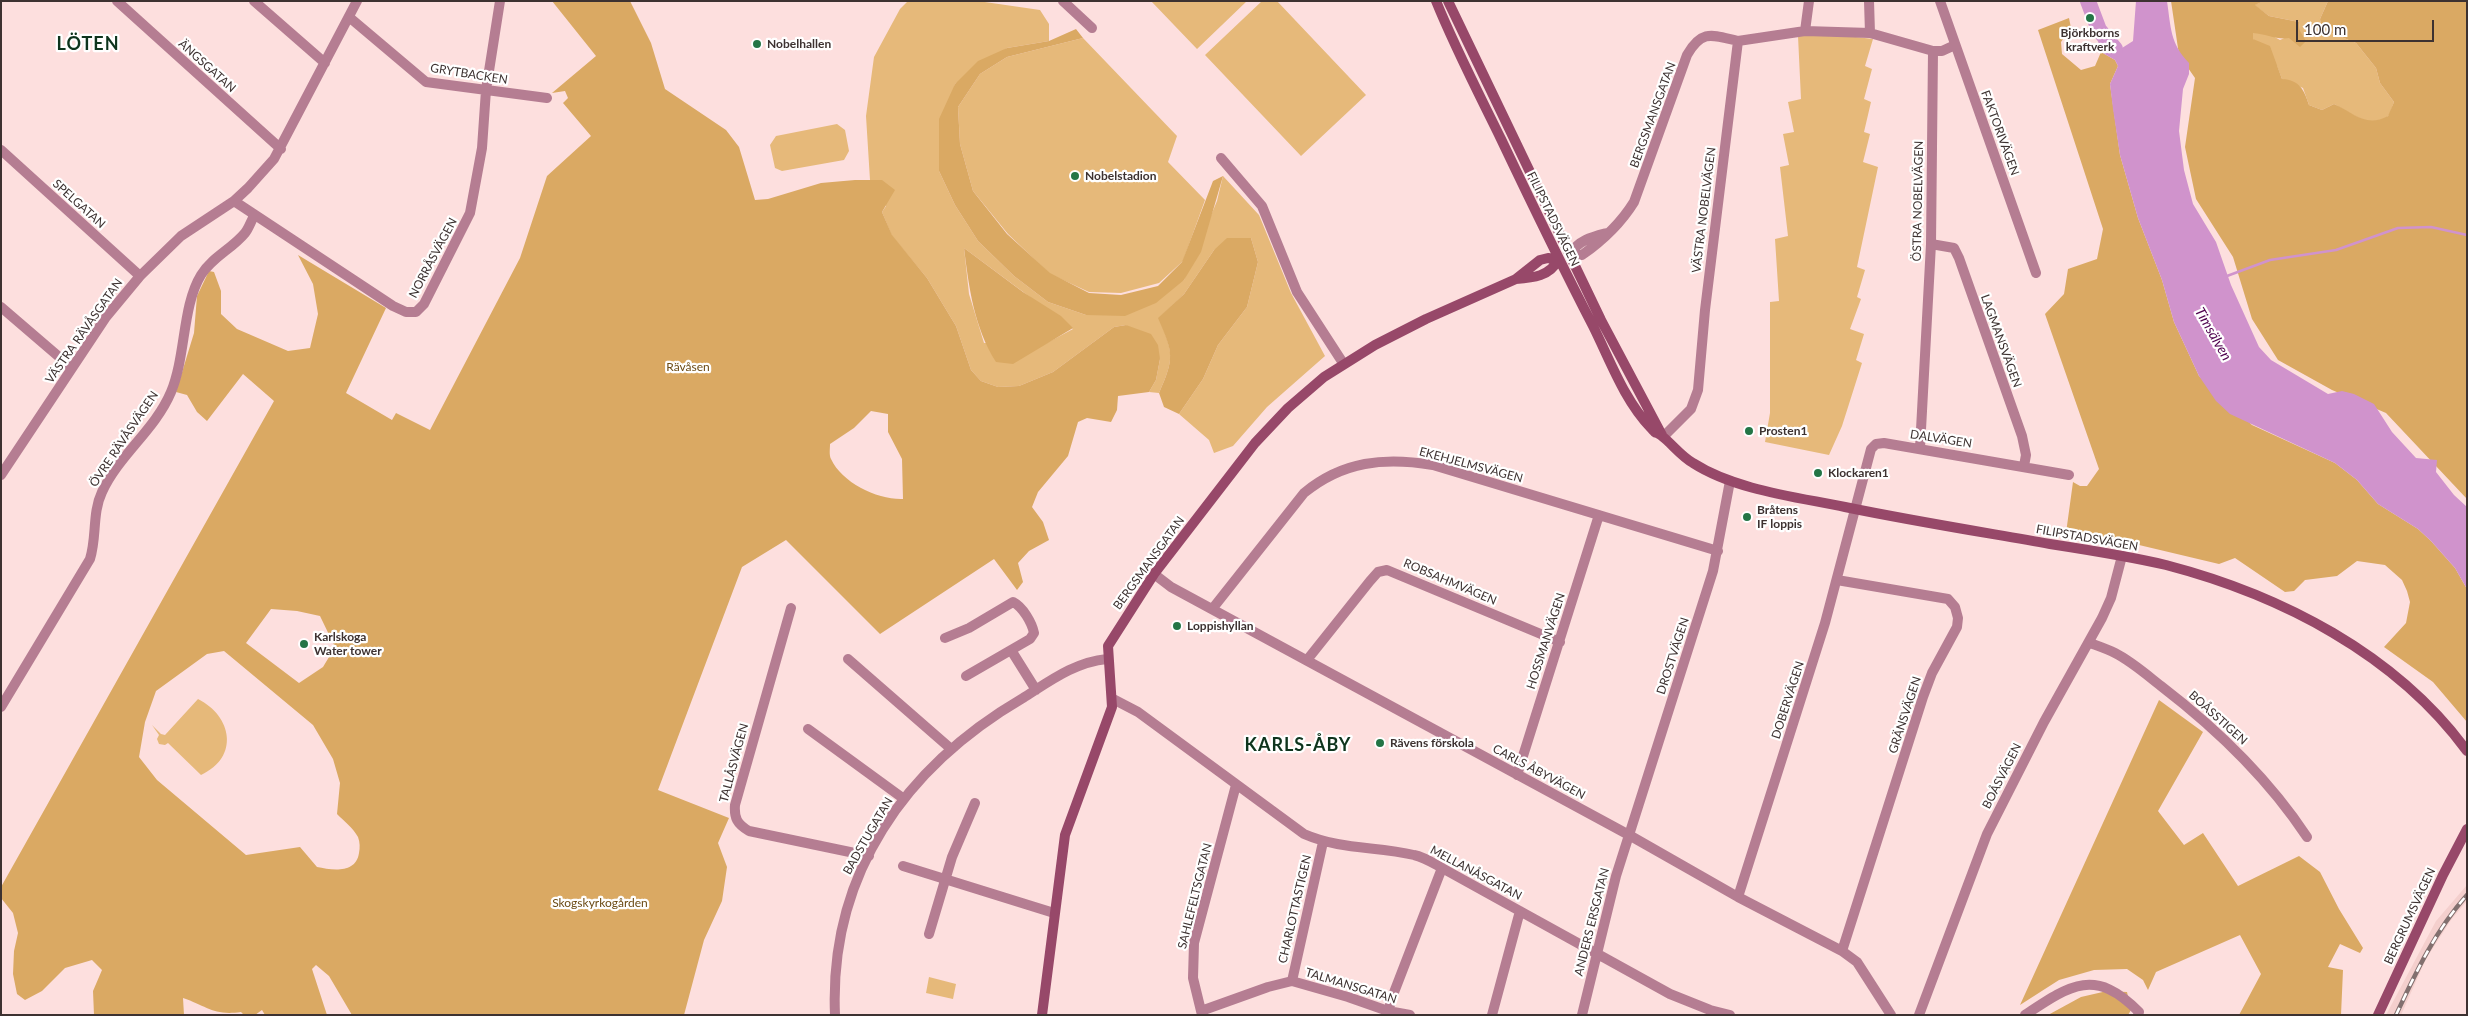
<!DOCTYPE html>
<meta charset="utf-8">
<style>
body{margin:0}
#map{position:relative;width:2468px;height:1016px;overflow:hidden;background:#fddfde;font-family:Lato,sans-serif}
canvas{display:block}
.frame{position:absolute;inset:0;border:2px solid #3d3231;pointer-events:none}
.scale{position:absolute;left:2296px;top:20px;width:138px;height:22px;box-sizing:border-box;border:2px solid #3d3231;border-top:0;padding-left:6px;font-size:15px;line-height:18px;white-space:nowrap;color:#3d3231;-webkit-text-stroke:4px #fff;paint-order:stroke}
</style>
<div id="map">
<canvas width="2468" height="1016"></canvas>
<div class="frame"></div>
<div class="scale">100 m</div>
</div>
<script>
const context = document.querySelector('canvas').getContext('2d');
context.lineJoin = 'round';
function fillPath(path, color) { context.fillStyle = color; context.fill(path, 'evenodd'); }
function trace(path, color, width, dash) { context.strokeStyle = color; context.lineWidth = width; context.lineCap = dash ? 'butt' : 'round'; context.setLineDash(dash || []); context.stroke(path); }
function drawText(font, color, halo, rows, align = 'center') {
  context.font = font + ' Lato,sans-serif'; context.lineWidth = 4.5; context.setLineDash([]); context.textBaseline = 'middle'; context.strokeStyle = halo; context.fillStyle = color; for (const [text, x, y, turn = 0] of rows) {
    context.save(); context.translate(x, y); context.rotate((+turn || 0) * Math.PI / 180); context.textAlign = isNaN(turn) ? turn : align; if (halo) context.strokeText(text, 0, 0); context.fillText(text, 0, 0); context.restore();
  }
}
fillPath(new Path2D(`
 M2467,885v16l-16,19 -25,39 -25,56h-15l50,-94z`), '#f4cfcd');
fillPath(new Path2D(`
 M908,1h70l62,9 9,14v17l-42,7 -52,36 -16,87 16,34 23,36 36,35 34,26 38,13 98,-35 33,-79 6,-25 36,39 32,78 34,63 -58,51 -34,39 -19,7 -5,-13 -30,-26 24,-35 15,-34 29,-38 11,-45 -7,-24 -37,12 -30,44 -25,24c14,35 16,39 0,75l-10,-1 7,-12 4,-21 -34,-34 -12,2 -61,45 -34,14 -21,1 -17,-6 -10,-11 -15,-44 -29,-48 -35,-42 -10,-24 4,-6 -16,-26 -4,-64 8,-59 26,-48zM964,248l109,81 -28,15 -61,-1 -15,-49z
 M1151,1h96l-50,48z
 M1262,1h15l89,94 -65,61 -96,-101z
 M2264,1h64l-8,18 2,10 34,14 20,25 4,15 14,19c-2,4 -3,11 -6,14 -16,15 -40,-5 -54,-12l-12,6 -13,-5 -6,-17 -21,-9 -5,-13 -24,-27v-7l18,3 9,5 20,-9 -1,-9 -30,-6 -15,-11z
 M1839,35l34,4 -8,27 7,3 -8,30 7,3 -7,30 6,2 -7,28 15,5 -21,100 8,3 -8,27 4,2 -11,30 14,5 -8,26 6,3 -20,63 -13,29 -64,-13 5,-29v-111l9,-1 -4,-62 13,-3 -8,-69 9,-2 -6,-31 11,-2 -6,-30 13,-3 -3,-63z
 M1083,38l94,98 -9,26 37,38 -22,61 -24,22 -38,10 -32,-1 -39,-18 -42,-40 -35,-43 -13,-47 -2,-37 22,-33 27,-17z
 M837,124l8,6 4,21 -5,9 -62,11 -7,-3 -5,-23 6,-9z
 M198,699c34,17 42,58 3,76l-33,-32 -3,2 -6,-1 -2,-5 2,-4 -7,-10 9,9 4,1z
 M929,977l27,7 -3,15 -27,-6z`), '#e6b97a');
fillPath(new Path2D(`
 M552,1h78l21,42 14,46 61,41 13,17 16,53 13,-1 53,-16 34,-3h27l13,10 -13,22 10,23 35,43 29,48 15,44 10,11 17,6 21,-1 34,-14 61,-45 12,-2 25,9 7,11 2,14 -4,21 -7,12 -31,4 -1,14 -6,12 -24,-4 -9,4 -10,34 -30,36 -6,15 11,15 6,18 -20,11 -11,12 5,19 -6,8 -23,-31 -114,75 -94,-94 -44,27 -84,223 71,28 -11,25 9,24 -5,34 -18,39 -20,75h-332l-23,-39 -13,-11 -4,4 15,46h-62l-3,-5 -7,5h-11l-3,-3c-28,4 -34,-6 -58,-14l1,17h-90l-1,-24 9,-21 -10,-10 -27,8 -23,23 -17,9 -8,-6 -4,-20 1,-23 4,-18 -5,-20 -12,-15v-11l273,-486 -31,-27 -36,47 -10,-9 -10,-17 -11,-3 18,-59 3,-37 12,-25 5,1 7,19v23l16,15 51,22 22,-3 8,-34 -5,-30 -15,-29 88,53 -40,85 46,27 4,-7 34,17 90,-172 27,-82 44,-40 -28,-33 5,-5 -3,-7 -13,2 44,-37zM871,411l17,3v18l14,27 1,40c-25,1 -61,-16 -72,-40 -2,-4 -1,-10 -1,-15l24,-16zM271,609l26,2 23,5 15,31 -12,20 -24,16 -53,-40zM224,651l89,74 20,34 7,24 -3,31c7,7 16,14 21,23 2,5 2,11 1,16 -3,21 -27,17 -42,14l-17,-20 -54,8 -89,-75 -18,-23 6,-35 11,-31 51,-37z
 M2171,1h93l-9,4 14,11 30,6 1,9 6,10 -6,6 -11,-9c-12,2 -23,-4 -36,-5v6l17,7 12,33c18,1 22,11 27,26l13,5 12,-6c20,9 32,24 54,12l6,-14 -14,-19 -4,-15 -20,-25 -34,-14 -2,-10 8,-18h139v498l-81,-86 -54,-23 -54,-30 -26,-41 -19,-62 -37,-58 -11,-52 10,-69 -16,-23z
 M2069,18l2,10 -10,14 1,12 19,16 14,-4 6,-14 14,8 3,6 -8,18 10,71 18,63 24,62 12,42 25,54 53,49 83,38 22,17 21,24 40,25 13,12 24,27 12,21v133l-34,-40 -49,-35 22,-24 4,-21 -3,-11 -5,-11 -17,-15 -28,-4 -20,15 -32,4 -11,11 -9,1 -50,-34 -16,6 -101,-24 -52,-7 7,-51 7,4h7l12,-17 -54,-155 19,-20 4,-25 29,-10 6,-30 -65,-199z
 M1076,29l7,9 -76,19 -27,17 -22,33 2,37 13,47 34,43 43,39 39,20 32,2 37,-9 24,-24 31,-81 10,-5 -22,76 -17,28 -28,23 -31,13 -39,-1 -38,-13 -34,-26 -36,-35 -23,-36 -16,-34v-52l16,-35 23,-23 29,-13 42,-7z
 M1227,238h24l7,24 -11,45 -29,38 -15,34 -24,35 -15,-7 -5,-14c16,-36 14,-40 -1,-75l26,-24 30,-44z
 M964,248l59,44 38,24 12,12 -60,36 -17,-2c-22,-35 -27,-74 -32,-114z
 M2159,700l44,32 -45,79 26,34 19,-12 35,53 61,-30 21,16 19,37 24,39 -3,5 -20,-9 -12,23 15,3 -2,45h-102l22,-41 -21,-39 -84,37 -8,18 -5,-10 -16,-11 -33,1 -35,10 -39,25z
 M2107,991l20,1 4,18 -3,5h-80l33,-18z`), '#daa963');
fillPath(new Path2D(`
 M2136,1h31c4,27 3,42 22,62v11l-6,15 -4,42 5,39 9,34 23,38 15,43 28,62 12,13 57,34 14,-3 12,3 20,10 18,28 24,26 21,2 -1,12 18,23 13,12v82l-12,-21 -24,-27 -13,-12 -40,-25 -21,-24 -22,-17 -105,-49 -14,-13 -17,-25 -25,-54 -12,-42 -24,-62 -18,-63 -7,-46 -3,-25 8,-18 -3,-6 -14,-8 -5,-19 8,-2 7,8 4,-2 7,11 11,-7z`), '#d093cc');
trace(new Path2D(`
 M2227,276l43,-16 66,-10 62,-22 33,-1 36,8`), '#d093cc', 2.5);
trace(new Path2D(`
 M2088,1l11,29 16,19`), '#d093cc', 16);
trace(new Path2D(`
 M117,1l164,148
 M254,1l71,62
 M1063,1l29,27
 M1869,1l1,32 63,18 -2,193 -11,204
 M1940,1l96,272
 M349,17l77,65 121,16
 M1805,31l4,-30
 M1933,51h9l13,-6
 M1,150l139,126
 M1221,158l41,48 35,86 46,71
 M234,201l159,105 13,6h10l8,-8 46,-91 12,-65 4,-58 14,-89
 M1607,233c-15,4 -28,7 -37,21l12,1c20,-14 39,-32 52,-53l53,-147c15,-26 25,-20 51,-14
 M1931,244l23,4 5,10 63,178 4,19 -2,11
 M1,307l71,61
 M1663,437l28,-28 7,-19 7,-80 33,-269 67,-10 65,2
 M1,475l105,-158 34,-41 41,-40 53,-35 14,-13 26,-29 83,-158
 M1154,574l17,13 458,248 109,62 104,54 15,11 34,53
 M1837,580l111,19 7,8 3,11 -1,9 -25,46 -9,24 -81,254
 M791,608l-56,197c-1,13 2,19 14,26l120,25
 M1213,608l91,-115c39,-32 80,-36 129,-28l285,86
 M945,638l24,-10 44,-26c10,5 19,21 21,31l-4,6 -64,37
 M2090,643c8,3 17,6 25,10 16,8 32,22 46,33 56,43 107,92 146,151
 M1011,650l25,40
 M848,659l102,89
 M1307,660l63,-79 8,-9 9,-2 173,72
 M1113,699l25,13 166,122c37,16 72,12 110,21 10,2 19,8 28,13l228,126 40,16 20,5
 M1,707l89,-148c7,-22 2,-46 12,-67 17,-37 53,-62 69,-100 15,-36 11,-86 30,-117 11,-18 31,-26 44,-42 4,-5 6,-12 9,-17
 M808,729l96,70
 M1517,775l82,-260
 M903,866l151,47
 M1738,897l87,-274 46,-174 5,-5 8,-1 185,32
 M929,934l23,-77 23,-54
 M1292,981l31,-139
 M1201,1011l67,-24 24,-6 56,16 40,14 22,4
 M835,1015c-6,-141 70,-248 188,-317 27,-17 52,-36 84,-39
 M1202,1015l-9,-37 1,-35 42,-158
 M1387,1015l6,-20 49,-127
 M1492,1015l28,-104
 M1582,1015l34,-139 97,-305 17,-90
 M1919,1015l68,-181 57,-112 58,-104 9,-20 11,-42
 M2025,1015c45,-30 70,-48 114,-3l-1,3`), '#b57d92', 10);
trace(new Path2D(`
 M1436,1c19,47 43,93 65,138 30,63 60,125 92,187 17,34 31,74 58,102 8,9 1,1 11,8 11,9 19,20 31,27 42,27 104,34 152,44 68,14 137,25 205,37 39,6 78,12 116,21 115,30 230,89 301,186
 M1448,1l153,319 61,115
 M1516,279c17,-1 34,-3 42,-19
 M1042,1015l23,-180 47,-128 -4,-61 46,-72 101,-131 33,-35 36,-31 51,-32 51,-26 90,-40 24,-19 8,-2 10,2
 M2378,1015l65,-140 24,-46`), '#974869', 10);
const rail = new Path2D(`
 M2396,1015c20,-43 39,-84 71,-120`);
trace(rail, '#82706f', 4.5);
trace(rail, '#fff', 2.5, [8]);
for (const [x, y, r, color] of [
 [2090,18,5,"#247546"],
 [757,44,5,"#247546"],
 [1075,176,5,"#247546"],
 [1749,431,5,"#247546"],
 [1818,473,5,"#247546"],
 [1747,517,5,"#247546"],
 [1177,626,5,"#247546"],
 [304,644,5,"#247546"],
 [1380,743,5,"#247546"]
]) { const dot = new Path2D(); dot.arc(x, y, r, 0, 2 * Math.PI); context.fillStyle = color; context.fill(dot); trace(dot, '#fff', 2); }
drawText('bold 12px', '#3d3231', '#fff', [
 ["Björkborns",2090,33,"center"],
 ["kraftverk",2090,47,"center"],
 ["Nobelhallen",767,44],
 ["Nobelstadion",1085,176],
 ["Prosten1",1759,431],
 ["Klockaren1",1828,473],
 ["Bråtens",1757,510],
 ["IF loppis",1757,524],
 ["Loppishyllan",1187,626],
 ["Karlskoga",314,637],
 ["Water tower",314,651],
 ["Rävens förskola",1390,743]
], 'left');
drawText('12px', '#3d3231', '#fff', [
 ["ÄNGSGATAN",207,66,42],
 ["GRYTBACKEN",469,74,9],
 ["BERGSMANSGATAN",1653,115,-70],
 ["FAKTORIVÄGEN",2000,133,70],
 ["ÖSTRA NOBELVÄGEN",1918,201,-89],
 ["SPELGATAN",79,204,42],
 ["VÄSTRA NOBELVÄGEN",1704,210,-83],
 ["FILIPSTADSVÄGEN",1553,219,64],
 ["NORRÅSVÄGEN",433,258,-62],
 ["VÄSTRA RÄVÅSGATAN",84,331,-55],
 ["LAGMANSVÄGEN",2001,341,70],
 ["ÖVRE RÄVÅSVÄGEN",124,439,-56],
 ["DALVÄGEN",1941,439,9],
 ["EKEHJELMSVÄGEN",1471,465,15],
 ["FILIPSTADSVÄGEN",2087,538,10],
 ["BERGSMANSGATAN",1149,563,-54],
 ["ROBSAHMVÄGEN",1450,582,23],
 ["HOSSMANVÄGEN",1546,641,-72],
 ["DROSTVÄGEN",1673,656,-72],
 ["DOBERVÄGEN",1788,700,-72],
 ["GRÄNSVÄGEN",1905,715,-72],
 ["BOÅSSTIGEN",2218,718,42],
 ["TALLÅSVÄGEN",734,763,-75],
 ["CARLS ÅBYVÄGEN",1539,772,28],
 ["BOÅSVÄGEN",2002,776,-63],
 ["BADSTUGATAN",868,836,-60],
 ["MELLANÅSGATAN",1476,873,28],
 ["SAHLEFELTSGATAN",1195,896,-76],
 ["CHARLOTTASTIGEN",1295,909,-77],
 ["BERGRUMSVÄGEN",2410,916,-65],
 ["ANDERS ERSGATAN",1592,922,-76],
 ["TALMANSGATAN",1351,986,17]
]);
drawText('12px', '#6c4b15', '#fff', [
 ["Rävåsen",688,367],
 ["Skogskyrkogården",600,903]
]);
drawText('italic 14px', '#50034f', '#fff', [
 ["Timsälven",2213,334,60]
]);
context.letterSpacing = '1px';
drawText('bold 18px', '#0e341d', '#fff', [
 ["LÖTEN",88,44],
 ["KARLS-ÅBY",1298,745]
]);
context.letterSpacing = '0px';
</script>
